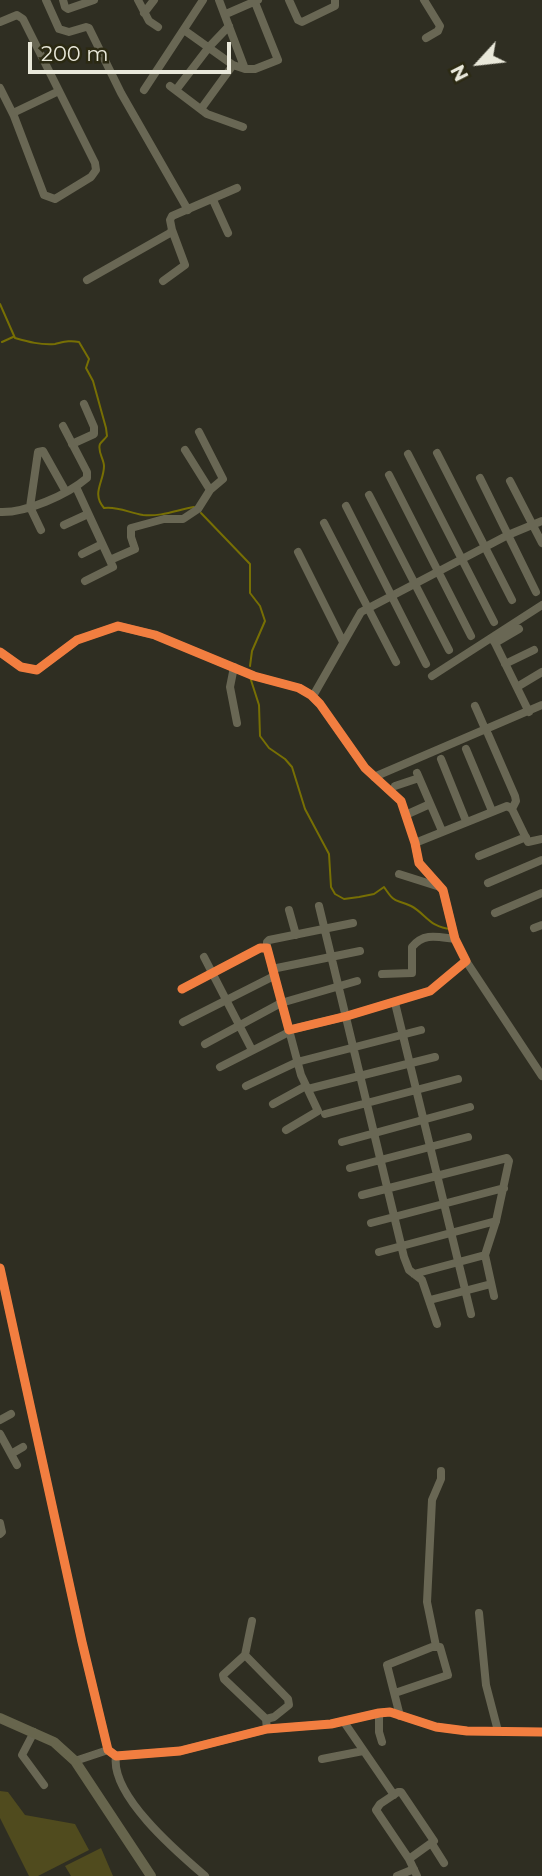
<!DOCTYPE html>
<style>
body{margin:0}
#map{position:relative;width:542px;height:1876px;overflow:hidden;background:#2f2e22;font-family:Montserrat,sans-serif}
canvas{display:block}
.north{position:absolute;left:444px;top:28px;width:70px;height:70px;-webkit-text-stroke:5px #2b2912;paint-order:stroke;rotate:243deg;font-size:19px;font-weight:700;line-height:28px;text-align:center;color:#e9e8da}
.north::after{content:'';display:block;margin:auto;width:24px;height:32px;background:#e9e8da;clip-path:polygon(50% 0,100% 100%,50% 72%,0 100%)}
.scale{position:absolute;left:28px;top:42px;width:203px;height:32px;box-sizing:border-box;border:4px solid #e9e8da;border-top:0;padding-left:9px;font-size:21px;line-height:24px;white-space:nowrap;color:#e9e8da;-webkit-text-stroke:5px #2b2912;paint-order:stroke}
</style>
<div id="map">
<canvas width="542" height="1876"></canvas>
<div class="north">N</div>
<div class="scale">200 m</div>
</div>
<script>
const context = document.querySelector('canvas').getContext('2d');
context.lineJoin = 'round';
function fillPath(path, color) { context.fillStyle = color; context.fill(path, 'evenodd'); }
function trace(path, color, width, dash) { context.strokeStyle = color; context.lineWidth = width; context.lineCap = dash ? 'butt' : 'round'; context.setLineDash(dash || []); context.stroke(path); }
fillPath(new Path2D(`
 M0,1791l8,1 17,23 50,9 14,26 -51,26h-9l-29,-58z
 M101,1848l12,28h-42l-6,-10z`), '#504b1e');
trace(new Path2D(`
 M0,304l15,34c14,4 25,7 40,6 9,-2 14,-4 24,-2l10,17 -3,9 7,13 13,47 1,8c-2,3 -5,5 -7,8 -3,7 4,15 4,22 0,16 -13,27 0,42 14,-2 25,5 39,7 18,2 34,-5 51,-8
 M2,342l11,-5
 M201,513l49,51v29l10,13 5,15 -13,30 -2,15
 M250,677l9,28 1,31 9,12 16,11 7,8 13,42 24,45 2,33 4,7 9,5 15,-2 15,-3 10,-7c12,18 10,11 27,19 14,7 19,22 40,23`), '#776f04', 2);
trace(new Path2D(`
 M46,0l13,29 10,3 17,-5 3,1 32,65 67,117
 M63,0l2,7 3,2 26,-9
 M138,0l11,21 9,6
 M219,0l26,69h10l23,-9 -24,-60
 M289,0l9,20 4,2 33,-16v-6
 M424,0l16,26 -2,5 -12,7
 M144,13l10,-13
 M226,14l32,-14
 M0,22l17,-7 6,4 72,144 1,7 -5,7 -36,22 -11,-4 -30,-79 -14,-28
 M184,30l49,35 12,4
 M170,86l37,28 36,13
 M144,90l59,-90
 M176,90l33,-43 20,-21
 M201,109l32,-44
 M13,113l46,-22
 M213,200l15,33
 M87,280l83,-47 2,-3 -2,-10 2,-4 65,-28
 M163,281l22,-16 -13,-35
 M72,444l22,-10v-7l-10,-23
 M185,450l25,40
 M437,453l75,147
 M408,454l86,168
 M389,475l82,161
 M480,478l56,114
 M510,481l32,62
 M76,487l37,80 -28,14
 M369,495l80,155
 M346,506l80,158
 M0,512c26,1 67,-17 87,-34v-6l-24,-46
 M324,523l72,139
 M64,525l24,-11
 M41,530l-11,-23 8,-55 5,-1 23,41
 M298,552l45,90
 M82,554l20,-10
 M110,560l25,-11 -4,-12v-9l33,-9h19l15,-10 12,-19 13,-11 -24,-47
 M493,640l2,3 24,-14
 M495,643l34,69
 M0,652l21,15 16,3 40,-30 41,-14 37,9 99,41 45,12 12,7 9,9 45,64 36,33 14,42 4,20 24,27 12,49 11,22 -36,30 -83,25 -58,14 -22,-82h-7l-78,41
 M505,664l29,-14
 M234,667l-4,20 7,36
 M432,676l110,-71
 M517,687l25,-15
 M313,696l48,-84 147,-77 34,-14
 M475,706l11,25
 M488,734l27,62 1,5 -4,8
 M466,749l26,62
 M441,759l25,62
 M417,773l25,58
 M374,777l168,-72
 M395,786l24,-8
 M410,813l20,-9
 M415,843l92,-37 5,3 16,33 14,-3
 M479,856l47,-19
 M399,874l41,13
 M488,883l54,-23
 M319,906l85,351 5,13 13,10 15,44
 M289,910l7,25
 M495,913l47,-20
 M534,928l8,-3
 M267,948v-6l2,-2 84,-17
 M204,957l48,93
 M466,961l76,115
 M272,969l88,-18
 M382,974l30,-1v-26c12,-15 26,-10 43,-8
 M395,1003l76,311
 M183,1022l91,-46
 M205,1044l76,-41 76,-22
 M220,1067l69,-35
 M246,1086l51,-24 124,-32
 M308,1089l127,-32
 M273,1104l33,-18
 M325,1114l133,-35
 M286,1130l32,-19 -17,-36 -12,-45
 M342,1142l128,-35
 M350,1168l118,-31
 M362,1195l145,-37 2,3 -13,60 -11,34 9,41
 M371,1223l133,-35
 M379,1252l117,-31
 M0,1268l82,374 26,108 8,6 64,-5 87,-22 64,-5 48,-11 11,-1 46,15 31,4 75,1
 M414,1274l71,-19
 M430,1300l61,-16
 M0,1420l11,-6
 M0,1434l17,31
 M11,1454l12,-7
 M0,1523l2,9 -2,2
 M479,1613l7,72 12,46
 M252,1621l-7,34 -22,20 1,4 42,40 1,10
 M436,1646l-9,-44 5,-102 9,-21v-8
 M245,1655l43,44 1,6 -15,12 -8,2
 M395,1693l53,-18 -8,-28h-8l-45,18 13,51
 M379,1713v19l3,10
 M344,1722l50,73
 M34,1732l-12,23 22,30
 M116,1756c-6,39 61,96 89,120
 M322,1759l41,-8
 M75,1761l33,-11
 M398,1792h3l33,49 -25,18 -33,-49 4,-6z
 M432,1844l12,19
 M409,1859l8,17
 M397,1876l17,-7`), '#696754', 8);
trace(new Path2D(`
 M0,1718l54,24 21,19 76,115`), '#67654d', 10);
trace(new Path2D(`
 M0,652l21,15 16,3 40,-30 41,-14 37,9 99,41 45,12 12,7 9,9 45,64 36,33 14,42 4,20 24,27 12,49 11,22 -36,30 -83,25 -58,14 -22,-82h-7l-78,41
 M0,1268l82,374 26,108 8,6 64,-5 87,-22 64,-5 48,-11 11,-1 46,15 31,4 75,1`), '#f27e40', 9);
</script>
